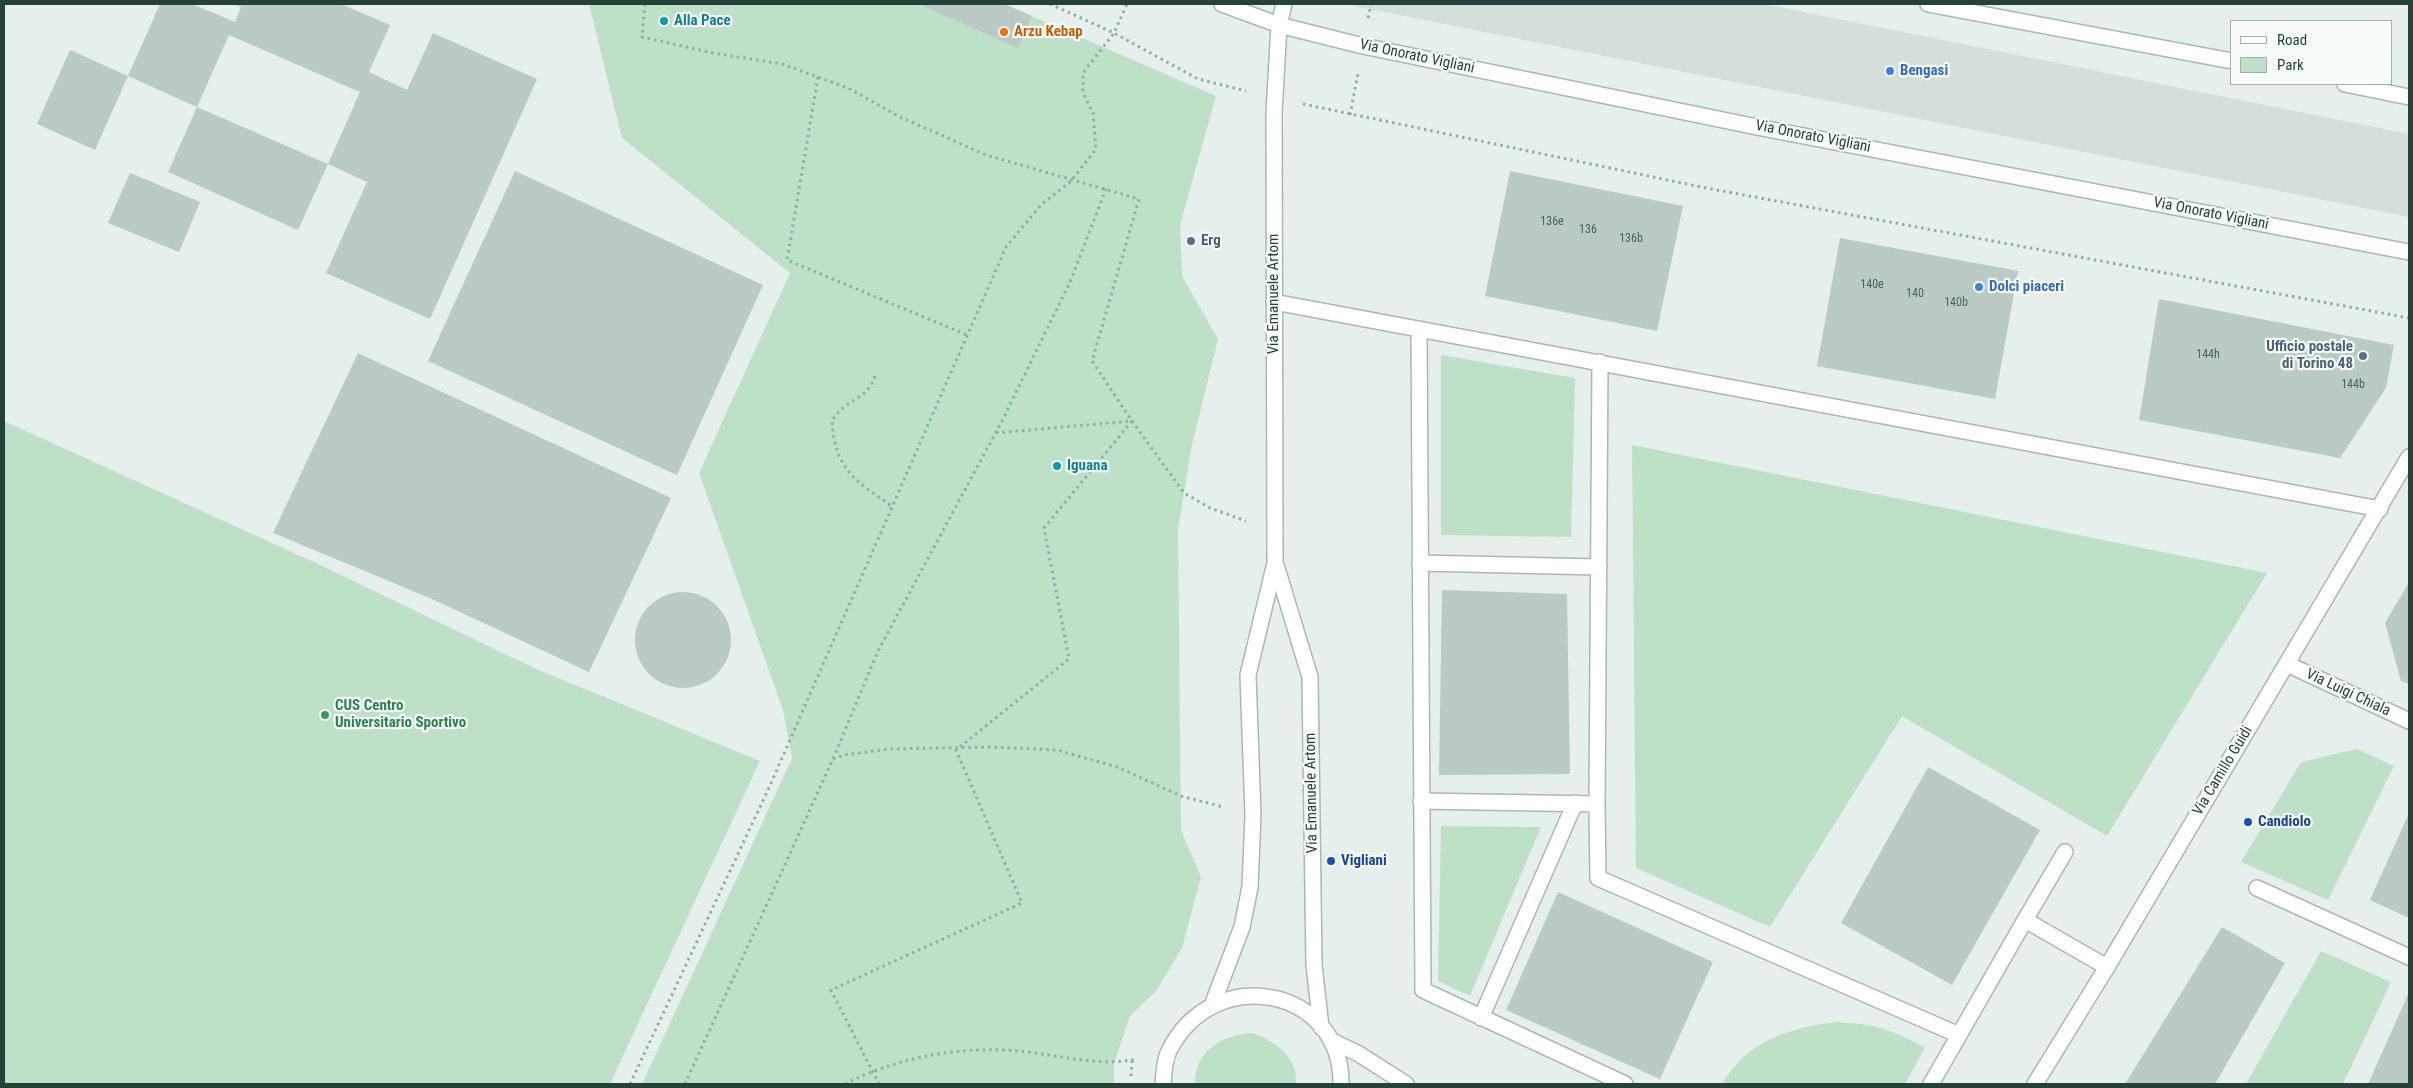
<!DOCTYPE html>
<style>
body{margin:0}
#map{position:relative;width:2413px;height:1088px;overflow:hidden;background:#e6efeb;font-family:"Roboto Condensed",sans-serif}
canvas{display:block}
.frame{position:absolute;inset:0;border:5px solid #24423a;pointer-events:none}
.legend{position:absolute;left:2230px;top:20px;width:162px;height:65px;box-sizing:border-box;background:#f7fbf9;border:1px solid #a3b1ad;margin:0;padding:6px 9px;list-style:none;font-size:15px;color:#24423a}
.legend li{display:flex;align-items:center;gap:10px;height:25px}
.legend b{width:25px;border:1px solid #a3b1ad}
</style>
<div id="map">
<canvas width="2413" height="1088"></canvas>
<div class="frame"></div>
<ul class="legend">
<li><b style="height:6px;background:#fff"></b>Road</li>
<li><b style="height:14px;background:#bfe0c8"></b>Park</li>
</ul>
</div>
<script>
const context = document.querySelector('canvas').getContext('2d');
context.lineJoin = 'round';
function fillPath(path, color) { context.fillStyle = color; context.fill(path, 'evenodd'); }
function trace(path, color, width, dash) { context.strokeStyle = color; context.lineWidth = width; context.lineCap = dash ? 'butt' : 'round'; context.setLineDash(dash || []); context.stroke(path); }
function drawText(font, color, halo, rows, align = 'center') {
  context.font = font + ' "Roboto Condensed",sans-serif'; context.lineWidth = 4.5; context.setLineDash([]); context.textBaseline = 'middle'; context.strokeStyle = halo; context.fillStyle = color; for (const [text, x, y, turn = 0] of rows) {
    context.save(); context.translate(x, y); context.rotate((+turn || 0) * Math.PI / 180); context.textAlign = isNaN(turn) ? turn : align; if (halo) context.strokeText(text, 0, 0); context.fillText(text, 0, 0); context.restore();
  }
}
fillPath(new Path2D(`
 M1356,4h408l645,130v83l-1039,-208 -15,-3z`), '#d4dfda');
fillPath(new Path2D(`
 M589,4h415l212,92 -36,129 2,51 36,63 -27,110 -13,82 3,299 20,47 -19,71 -26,43 -26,25 -16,47v21h-472l150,-326 -9,-48 -84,-237 91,-200 -168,-135z
 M1441,355l134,23 -4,159 -130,-2z
 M4,421l312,142 218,105 226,93 -150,323h-606z
 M1632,445l635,128 -160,263 -205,-120 -132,211 -134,-59z
 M2357,749l37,17 -66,134 -87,-38 60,-100z
 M1441,826l100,1 -71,169 -32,-15z
 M2321,951l70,31 -48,102h-97z
 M1836,1022c39,2 56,7 89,26l-20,36h-183c26,-44 67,-56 114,-62z
 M1252,1033c23,8 46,23 44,51h-101c-1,-33 27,-49 57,-51z`), '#bfe0c8');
fillPath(new Path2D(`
 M160,4h32l43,18 6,-15 -8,-3h108l49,21 -21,47 38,18 26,-57 104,46 -107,240 -104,-46 41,-91 -39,-18 32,-72 -131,-57 -32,72 -69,-31z
 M924,4h80l28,12 -14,32 -95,-42z
 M70,50l58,26 -33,74 -58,-26z
 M197,107l131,57 -30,66 -130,-58z
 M515,171l248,114 -86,190 -249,-114z
 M1510,171l173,35 -26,125 -172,-35z
 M130,173l70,29 -21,50 -71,-29z
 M1840,238l178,33 -23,128 -178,-33z
 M2159,299l235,46 -8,43 -46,70 -201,-38z
 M358,353l313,145 -82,174 -157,-73 -159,-66z
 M2409,582v102l-8,-3 -16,-58z
 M1442,590l125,4 3,180 -131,1z
 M635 640a48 48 0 1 1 96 0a48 48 0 1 1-96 0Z
 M1928,767l112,63 -88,155 -111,-62z
 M2409,813v105l-39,-18z
 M1558,892l155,70 -53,117 -154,-69z
 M2222,927l63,36 -70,121h-90z
 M2409,992v92h-41z`), '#bbcac4');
const service = new Path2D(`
 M1274,302l1106,207
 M1419,329l4,661 202,94
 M1420,563l179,4
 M1421,801l176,3 3,-442
 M1597,804l1,74 361,157
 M2257,888l152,69
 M2025,920l40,-68
 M1481,1018l94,-215
 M1931,1084l94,-164 82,47`);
const minor = new Path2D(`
 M2287,664l122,57
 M1332,1041l27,13 47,30
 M2035,1084l72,-117 302,-510`);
const tertiary = new Path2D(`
 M1276,565l34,112 4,288 7,62
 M1213,1003l29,-76 8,-40 3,-72 -5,-140 27,-112 -1,-450 5,-88 5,-21
 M1163,1084c1,-10 1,-24 6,-33 44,-89 173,-64 172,33`);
const secondary = new Path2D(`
 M1222,4l57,21 84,21 399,82 647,124
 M1928,4l304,57
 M2345,84l64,13`);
trace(service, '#a8b8b2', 18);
trace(minor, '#a8b8b2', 18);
trace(tertiary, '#a8b8b2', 18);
trace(secondary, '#a4bbb3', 18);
trace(new Path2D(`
 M645,4l-3,33 71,16 69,11 66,24 52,29 86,38 153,44 -47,162 40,60 -88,107 25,131 -113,91 66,153 -191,87 48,94
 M1050,4l64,29 84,46 48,12
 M1368,18l3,-14
 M818,77l-31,183 180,75
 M1303,104l403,84 703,130
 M1350,115l8,-42
 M875,376c-8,21 -16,19 -31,31 -5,4 -8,9 -12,13 2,48 23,61 60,86
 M996,433l136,-12 52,72 26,15 36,13
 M833,759l11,-4 45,-6 101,-2 67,3 60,17 64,29 42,11
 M1131,1076l1,-16
 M630,1084l138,-294 238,-543 35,-42 30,-24 25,-32 -3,-36 -10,-20v-20l31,-40 13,-29
 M685,1084l148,-325 45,-108 124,-230 68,-139 36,-93
 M845,1084c53,-27 114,-38 174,-33 40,4 79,16 118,8`), '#86b3a5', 3, [2.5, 4]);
trace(service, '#fff', 15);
trace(minor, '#fff', 15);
trace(tertiary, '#fff', 15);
trace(secondary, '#fff', 15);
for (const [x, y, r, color] of [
 [664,21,5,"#0f9aa8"],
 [1004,32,5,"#e8710a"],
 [1890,71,5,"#3f7fe0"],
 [1191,241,5,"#5c6f8a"],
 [1979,287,5,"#3f7fe0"],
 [2363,356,5,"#5c6f8a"],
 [1057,466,5,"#0f9aa8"],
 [325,715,5,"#2e9e5b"],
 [2248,822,5,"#1a4fb4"],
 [1331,861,5,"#1a4fb4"]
]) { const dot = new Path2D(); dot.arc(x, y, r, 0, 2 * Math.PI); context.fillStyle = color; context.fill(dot); trace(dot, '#f7fbf9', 2); }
drawText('12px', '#4a645c', null, [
 ["136e",1552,222],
 ["136",1588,230],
 ["136b",1631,239],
 ["140e",1872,285],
 ["140",1915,294],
 ["140b",1956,303],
 ["144h",2208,355],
 ["144b",2353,385]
]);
drawText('bold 15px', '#0d838f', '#f7fbf9', [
 ["Alla Pace",674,21],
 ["Iguana",1067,466]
], 'left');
drawText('bold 15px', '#c56008', '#f7fbf9', [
 ["Arzu Kebap",1014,32]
], 'left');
drawText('15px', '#24423a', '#f7fbf9', [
 ["Via Onorato Vigliani",1417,57,12],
 ["Via Onorato Vigliani",1813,137,11],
 ["Via Onorato Vigliani",2211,214,11],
 ["Via Emanuele Artom",1274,294,-90],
 ["Via Luigi Chiala",2348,693,25],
 ["Via Camillo Guidi",2223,771,-59],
 ["Via Emanuele Artom",1312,793,-91]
]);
drawText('bold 15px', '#366cbe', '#f7fbf9', [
 ["Bengasi",1900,71],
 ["Dolci piaceri",1989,287]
], 'left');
drawText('bold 15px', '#4e5e75', '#f7fbf9', [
 ["Erg",1201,241],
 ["Ufficio postale",2353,347,"right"],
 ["di Torino 48",2353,364,"right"]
], 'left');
drawText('bold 15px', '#27864d', '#f7fbf9', [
 ["CUS Centro",335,706],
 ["Universitario Sportivo",335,723]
], 'left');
drawText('bold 15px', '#164399', '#f7fbf9', [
 ["Candiolo",2258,822],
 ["Vigliani",1341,861]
], 'left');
</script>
